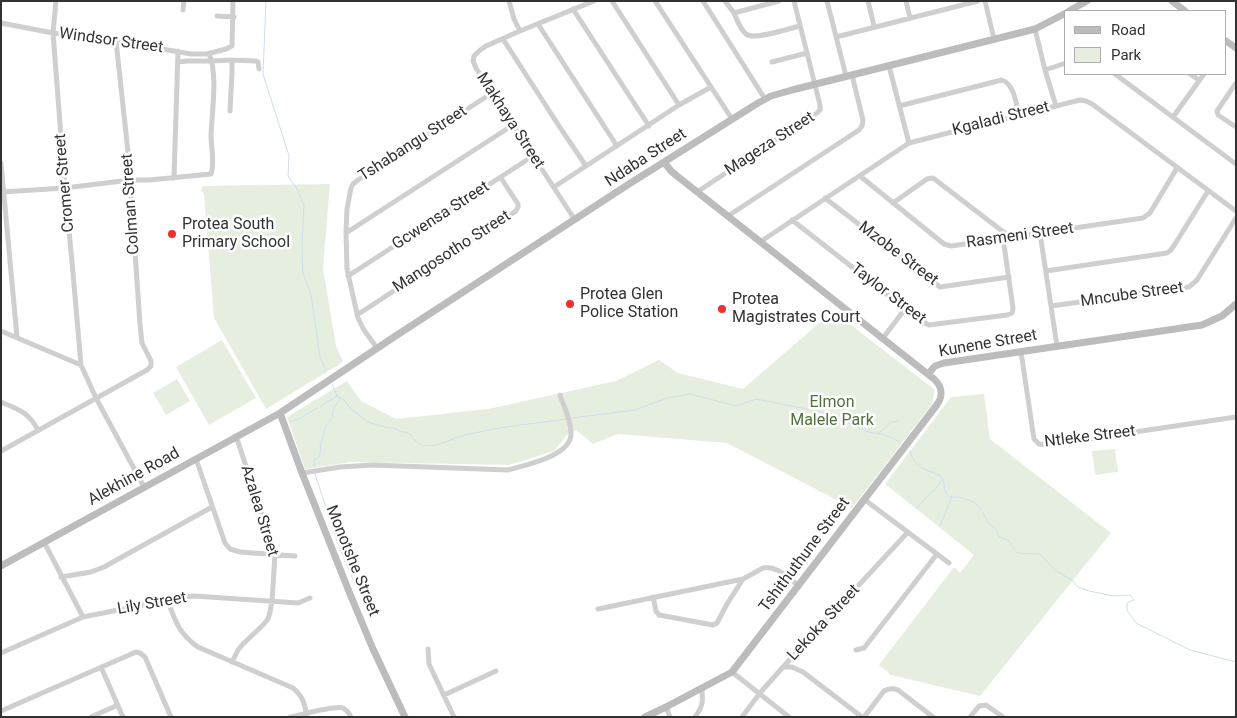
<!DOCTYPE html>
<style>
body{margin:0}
#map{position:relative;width:1237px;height:718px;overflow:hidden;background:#fff;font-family:Roboto,sans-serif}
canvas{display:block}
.frame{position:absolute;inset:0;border:2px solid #323232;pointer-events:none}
.legend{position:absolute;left:1064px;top:10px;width:162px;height:65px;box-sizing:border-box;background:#fff;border:1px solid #adadad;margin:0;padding:6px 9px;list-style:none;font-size:15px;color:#323232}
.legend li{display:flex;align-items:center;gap:10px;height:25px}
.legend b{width:25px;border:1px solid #adadad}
</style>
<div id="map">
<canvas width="1237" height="718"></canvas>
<div class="frame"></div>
<ul class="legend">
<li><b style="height:6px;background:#bcbcbc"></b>Road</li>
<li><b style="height:14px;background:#e6efdf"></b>Park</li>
</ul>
</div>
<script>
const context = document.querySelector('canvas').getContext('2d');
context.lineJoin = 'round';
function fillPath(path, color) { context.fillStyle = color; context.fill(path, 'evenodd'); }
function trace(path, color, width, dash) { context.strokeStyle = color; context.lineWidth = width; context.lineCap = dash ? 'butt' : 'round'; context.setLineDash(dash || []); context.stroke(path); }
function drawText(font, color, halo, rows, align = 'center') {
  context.font = font + ' Roboto,sans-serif'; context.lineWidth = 5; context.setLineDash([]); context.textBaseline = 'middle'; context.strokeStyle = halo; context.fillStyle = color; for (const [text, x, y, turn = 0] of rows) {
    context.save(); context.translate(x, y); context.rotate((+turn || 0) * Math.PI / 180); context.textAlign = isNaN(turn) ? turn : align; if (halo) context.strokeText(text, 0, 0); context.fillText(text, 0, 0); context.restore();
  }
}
fillPath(new Path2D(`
 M330,184l-7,84 13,78 7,16 -77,47 -52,-91 -10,-124 -3,-4 2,-4z
 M833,311l102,79 -3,14 -80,104 -125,-65 -109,-9 -25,10 -17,-14 -9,5 -13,16 -45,14 -159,-3 -45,7 -18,-52 60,-36 14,20 35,18 92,-10 128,-28 43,-21 19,13 65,16z
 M222,340l34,58 -47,27 -33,-58z
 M177,379l13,22 -24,14 -13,-22z
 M984,394l6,45 121,94 -131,163 -89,-21 -12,-10 75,-98 6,6 14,-18 -89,-71 66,-87z
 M1115,449l3,23 -23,3 -3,-24z`), '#e6efdf');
trace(new Path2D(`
 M266,1l-3,73 26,82 -1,20 9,13 7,16 -2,41 1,27 8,22 9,62 5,10v6
 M332,384l5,12 7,4 5,7 19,15 20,6h7l4,3 6,1 5,2 7,9 7,3 13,-1 27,-10 41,-8 62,-8
 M321,406l16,-10
 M571,418l64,-8 32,-12 23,-4 46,12 20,-7 66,13c15,5 28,12 44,19 5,2 10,2 15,3 6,2 13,5 19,8
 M290,422l9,-3 18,-11
 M878,434l13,-12 7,-1
 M910,451c2,9 9,17 18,20 3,1 8,2 11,4 8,6 3,17 10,21 2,1 5,1 7,1 10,1 19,4 25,12
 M314,466l1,-7 3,-1 3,-8 -1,-6 2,-3 1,-5 3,-10 6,-8 1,-8 7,-12
 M315,474l24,73 16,37
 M917,508l15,-17h2l8,-11
 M983,513l5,10 8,6 3,8 9,3 9,13 23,1 16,17 16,9 6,7 11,4 25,5 16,-1 4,5 -7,3v7l9,13 54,27 46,12
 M940,526l12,-29`), '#cbdeef', 1);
trace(new Path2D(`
 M56,1l-3,32 12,155 8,85 8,92 15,33 48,89
 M509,1l5,18 6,12
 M612,1l67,104
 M655,1l77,118
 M703,1l62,98
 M725,1l9,12 45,-12
 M827,1l19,75
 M868,1l6,25
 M906,1l4,17
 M985,1l9,38
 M573,9l76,117
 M183,10l1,-9
 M734,13c3,7 6,16 12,21 8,7 44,-6 54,-8
 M217,16l17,1
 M1,23l52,10 63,8 75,13h16l19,-5 6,-3 1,-45
 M538,24l79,122
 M1035,29l10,41 11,36
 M836,37l142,-36
 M503,39l56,87 27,40
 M232,60l24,1 2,1 1,7
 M178,62l9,-1h25l20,-1v13l-2,38
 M772,62l35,-9
 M889,66l20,77
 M1045,70l21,-7
 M1115,74l121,90
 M1190,74l9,6
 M1236,83l-19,28 1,4 18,12
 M899,106l103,-26c12,4 14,23 17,35
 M1173,117l31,-43
 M1,163l16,174
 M860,176l84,68 7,2 192,-28 7,-5 27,-45
 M174,178l4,-127
 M554,187l125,-82 32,-18
 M1,192l64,-4 65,-8h19l62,-6c4,-10 0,-28 0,-39 1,-24 7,-60 -2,-82
 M697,192l120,-79 3,-3v-5l-26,-104
 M825,198l115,89 69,-10
 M893,203l34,-24 6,-1 77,59
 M728,216l131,-86 3,-4 1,-6 -11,-45
 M575,220l-99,-152 -3,-7 1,-5 5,-5 7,-5 34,-15 74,-30
 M792,220l129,101 8,4 78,-10 5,-2 1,-5 -10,-70
 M346,233l167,-108
 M1040,233l17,113
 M760,242l149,-99 43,-11 128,-32 6,1 6,3 144,107
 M1046,271l121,-18 4,-3 4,-6 33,-53
 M348,276l185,-120
 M1051,306l138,-19 8,-7 39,-62
 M357,315l159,-104 2,-4v-3l-17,-26
 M1,331l80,34
 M883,338l22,-29
 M377,348l-13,-18 -6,-12 -11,-49 -1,-36 1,-24 4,-21 2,-4 5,-4 134,-87
 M1021,352l13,87 5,5 8,1 189,-28
 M1,402c19,8 27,10 37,28
 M1,451l146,-81 4,-4v-5l-9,-18 -2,-19 -12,-172 -12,-111
 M196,459l29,84 5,6 10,3 55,4
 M302,473l38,-6 33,-2 135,5c17,-5 64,-14 63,-37 0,-13 -7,-26 -11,-38
 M865,500l84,63
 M44,542l39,75
 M61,577l30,-5 13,-5 108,-60
 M653,597l3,14 3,4 54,10 4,-2 10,-19 16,-25
 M168,600c6,20 12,35 30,47l95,41c10,8 12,17 14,29
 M598,609l145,-30 20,-11c14,-3 26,11 36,18
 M428,649l1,15 25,53
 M856,650l8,-2 73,-94
 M1,653l82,-36 100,-20 11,-1 104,7 12,-5
 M232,662l6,-12 5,-6 20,-19 5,-6 2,-7 2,-11 3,-47 -39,-118
 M101,667l22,50
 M783,667h9l11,5 59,45
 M732,672l57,45
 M444,695l52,-24
 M666,707l4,10
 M1,711l135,-59 4,1 5,4 26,60
 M91,717l27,-12
 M290,717c11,-2 44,-12 53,-9 4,2 6,5 8,9
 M695,717c8,-11 8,-15 7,-28
 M742,717l18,-24 23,-26 125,-135
 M864,717l20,-26c5,-3 9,-3 14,-1l35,27
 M970,717l9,-11 7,-1 17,12`), '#cfcfcf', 5);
trace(new Path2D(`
 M1172,1l13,10
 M1069,11l18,-10
 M1226,41l10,7
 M928,374l7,-8 9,-3 258,-38 20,-9 14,-12
 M280,413l22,60 48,121 23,55 32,68
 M1,566l279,-153 114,-76 235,-153 129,-81 13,-7 21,-6 243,-61 31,-16
 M645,717l21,-10 66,-35 204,-266c7,-9 7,-19 -2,-27l-257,-203 -6,-5 -7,-9`), '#bcbcbc', 7);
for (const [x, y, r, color] of [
 [172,234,5,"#f02f2c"],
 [570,304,5,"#f02f2c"],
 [722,309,5,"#f02f2c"]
]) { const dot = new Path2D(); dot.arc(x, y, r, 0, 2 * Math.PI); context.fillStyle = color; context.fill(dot); trace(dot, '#fff', 2); }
drawText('16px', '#323232', '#fff', [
 ["Windsor Street",111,41,8],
 ["Kgaladi Street",1001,119,-14],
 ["Makhaya Street",510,121,57],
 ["Tshabangu Street",413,144,-33],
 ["Mageza Street",770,144,-33],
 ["Ndaba Street",646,158,-33],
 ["Cromer Street",65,183,-95],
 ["Colman Street",131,204,-94],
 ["Gcwensa Street",441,216,-33],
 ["Rasmeni Street",1020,236,-8],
 ["Mangosotho Street",452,252,-33],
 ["Mzobe Street",898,254,37],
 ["Taylor Street",888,294,37],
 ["Mncube Street",1132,295,-8],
 ["Kunene Street",988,344,-10],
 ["Ntleke Street",1090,437,-7],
 ["Alekhine Road",134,477,-29],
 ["Azalea Street",259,511,73],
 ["Tshithuthune Street",805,555,-53],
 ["Monotshe Street",352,561,68],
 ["Lily Street",152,604,-10],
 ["Lekoka Street",824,623,-47]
]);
drawText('16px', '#323232', '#fff', [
 ["Protea South",182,225],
 ["Primary School",182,243],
 ["Protea Glen",580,295],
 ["Police Station",580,313],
 ["Protea",732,300],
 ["Magistrates Court",732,318]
], 'left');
drawText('16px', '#50713b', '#fff', [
 ["Elmon",832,403],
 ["Malele Park",832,421]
]);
</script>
